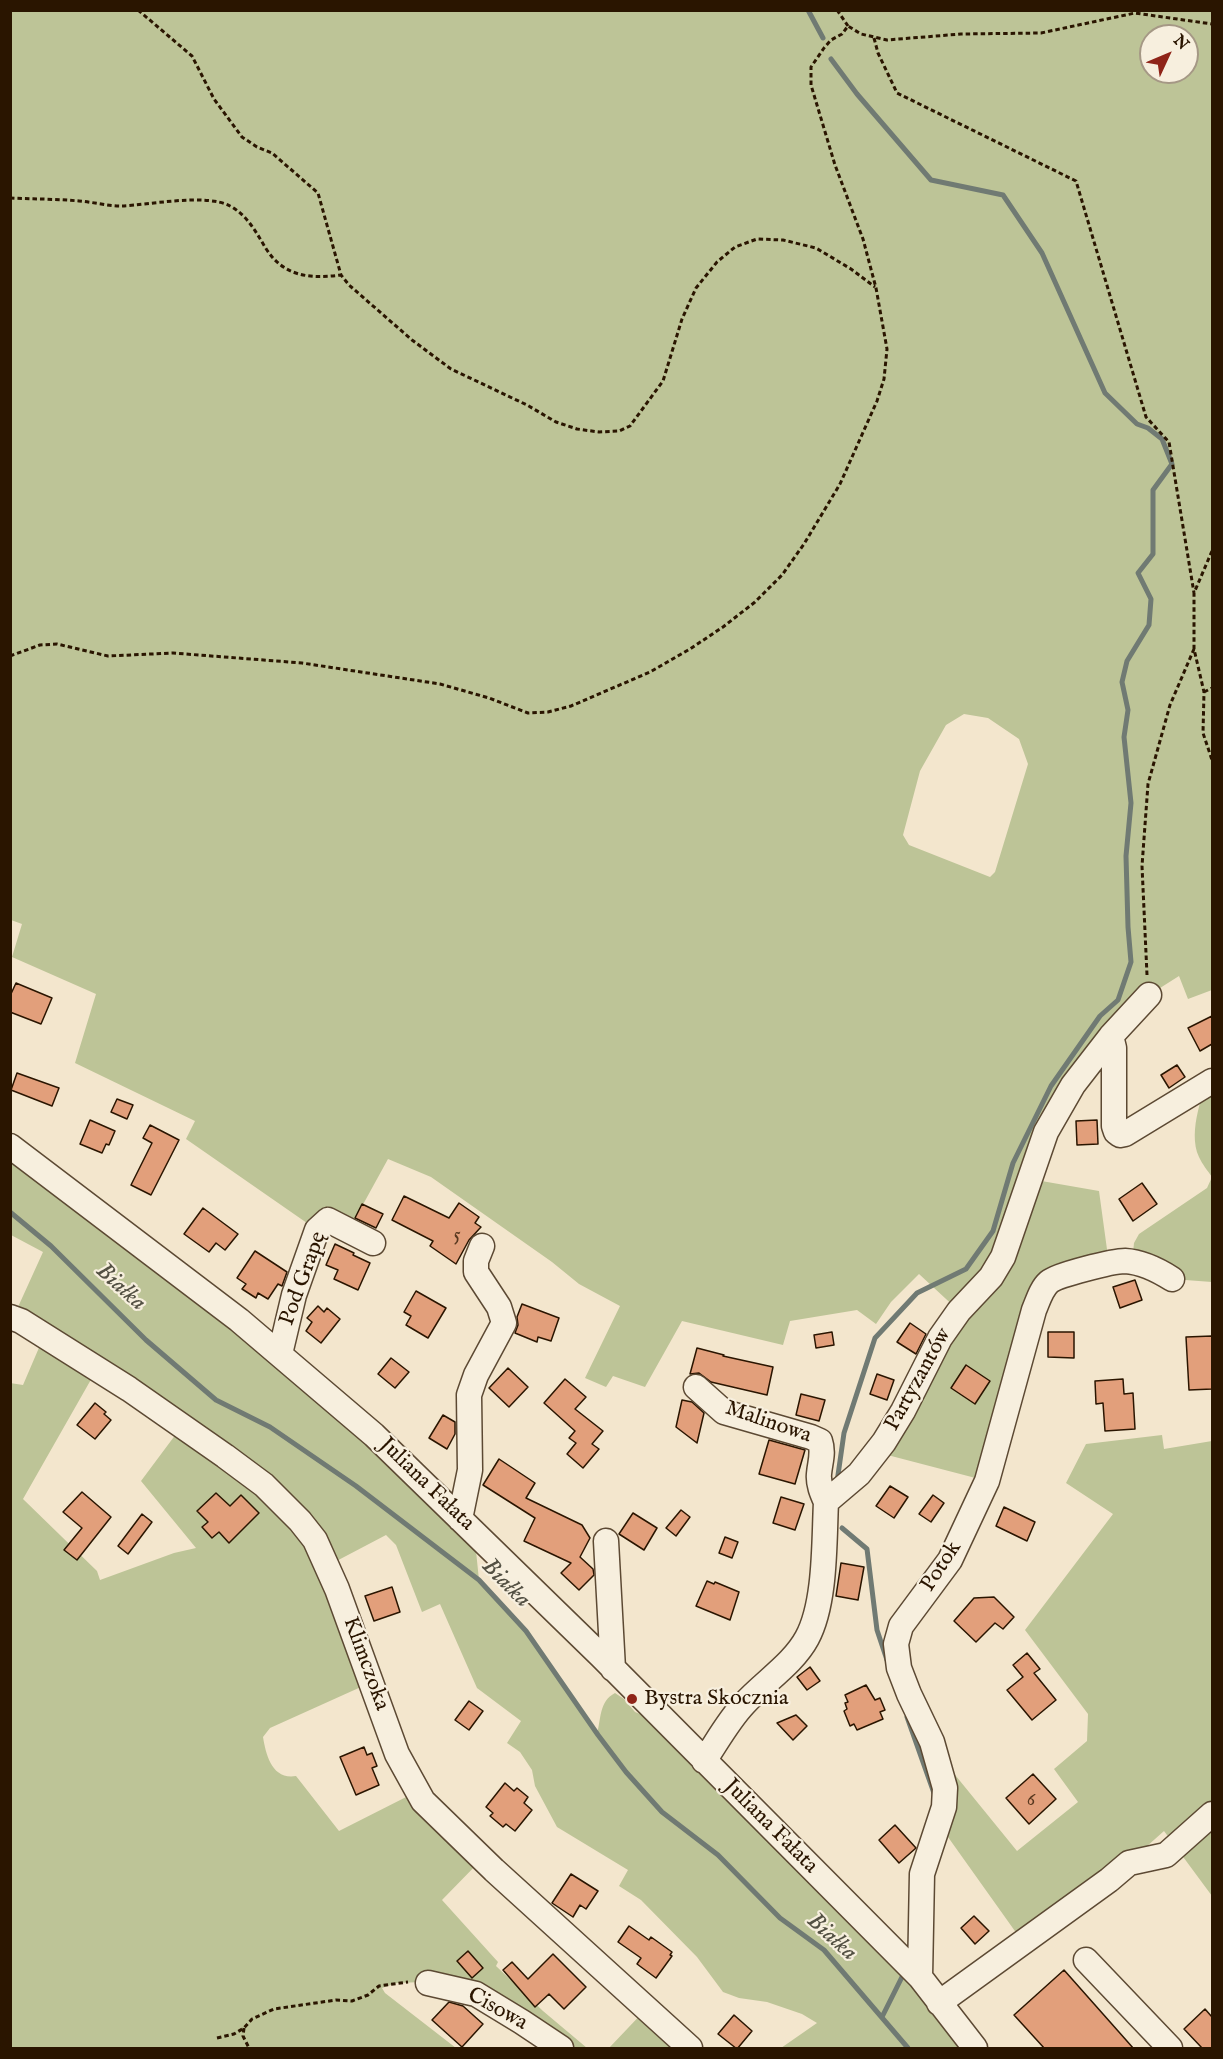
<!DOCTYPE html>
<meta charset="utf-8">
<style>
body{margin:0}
#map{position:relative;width:1223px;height:2059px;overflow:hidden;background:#f3e6cd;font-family:"IM FELL English",serif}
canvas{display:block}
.frame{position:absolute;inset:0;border:12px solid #2a1500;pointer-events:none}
.north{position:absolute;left:1139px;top:24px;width:60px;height:60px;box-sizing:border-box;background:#f7efde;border:2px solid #a59885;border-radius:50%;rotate:46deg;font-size:16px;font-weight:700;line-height:24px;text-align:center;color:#2a1500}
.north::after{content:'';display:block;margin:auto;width:21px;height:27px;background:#8f2418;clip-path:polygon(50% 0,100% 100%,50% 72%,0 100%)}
</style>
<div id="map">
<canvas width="1223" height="2059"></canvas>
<div class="frame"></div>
<div class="north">N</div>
</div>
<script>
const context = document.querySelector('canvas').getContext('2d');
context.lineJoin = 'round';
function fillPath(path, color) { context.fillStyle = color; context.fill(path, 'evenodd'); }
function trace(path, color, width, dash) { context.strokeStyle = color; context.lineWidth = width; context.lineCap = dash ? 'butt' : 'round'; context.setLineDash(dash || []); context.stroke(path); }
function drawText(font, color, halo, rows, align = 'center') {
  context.font = font + ' "IM FELL English",serif'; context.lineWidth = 4.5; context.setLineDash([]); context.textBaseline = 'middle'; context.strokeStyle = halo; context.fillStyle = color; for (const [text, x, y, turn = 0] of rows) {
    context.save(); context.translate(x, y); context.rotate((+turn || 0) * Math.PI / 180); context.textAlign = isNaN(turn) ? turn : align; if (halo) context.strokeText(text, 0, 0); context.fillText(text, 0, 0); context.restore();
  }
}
fillPath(new Path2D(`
 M11,11h1201v979l-24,9 -9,-23 -30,19 -76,90 -43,94 69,12 10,73 -59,17 -63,200 -111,-29 83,-141 -40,-37 -28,28 -15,22 -19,-14 -67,11 -7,24 -101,-24 -37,66 -32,-11 -7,11 -21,-9 35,-72 -41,-22 -27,-22 -121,-85 -43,-18 -39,71h-32l-131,-91 9,-18 -120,-58 21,-69 -84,-37 10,-33 -11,-4zM1151,36h36v36h-36zM964,714l24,4 31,21 9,25 -33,108 -5,5 -81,-32 -6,-10 17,-64 26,-46z
 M1212,1066v111c-4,-6 -10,-13 -13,-20 -12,-26 5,-66 13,-91z
 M11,1161l278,213 181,163 6,14 3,29 47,51 71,103c4,-14 2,-33 18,-41l9,6 11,13 15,6 325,330h-194l36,-25 -15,-9 -35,-12 -28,-4 -16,-6 -26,-35 -56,-57 -22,-14 9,-16 -71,-43 -22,-41 -3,-16 -12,-18 -13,-9 14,-22 -44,-33 -37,-84 -18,8 -26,-67 -10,-10 -59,31 45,116 -102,46 -7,9c3,18 9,43 33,39l43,55 79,-40 64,68 -40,41 56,62 -2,4 47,45 44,37h-26l-44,-30 -95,-36 -25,1 -15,5 3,5 71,55h-445l-1,-665 13,2 21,-49 -31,-18 30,-66 -32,-17zM97,1369l85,57 -41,55 55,67 -22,5 -74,27 -3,-9 -74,-72z
 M1212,1177v105l-40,-3 -40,-16 2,-20 5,-9 68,-46z
 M1162,1435l2,14 48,-8v455l-48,-65 -55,49 -87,61 -84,-118 9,-58 70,86 61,-49 -24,-33 33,-28 1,-27 -63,-84 88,-116 -47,-31 20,-39z
 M647,2008l43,40h-81z`), '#bdc497');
trace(new Path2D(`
 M808,10l15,28
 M831,59l26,35 74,86 72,15 39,58 63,140 32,31 11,4 14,11 10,25 -19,26v64l-15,19 13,26 -2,26 -22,36 -5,21 6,28 -4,27 7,66 -5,53 2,71 3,35 -13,38 -18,16 -49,70 -38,77 -20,68 -27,38 -49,24 -42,45 -31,95 -7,49
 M10,1212l41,34 95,94 70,60 54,27 86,59 123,94 47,51 72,104 28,37 36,40 56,43 62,63 44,32 84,98
 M842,1528l25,21 10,81 10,30
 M907,1717l28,79
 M882,2017l23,-46`), '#707a73', 5);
const building = new Path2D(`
 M16,983l36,15 -11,26 -31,-12v-16z
 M1212,1016v28l-12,7 -12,-23z
 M1177,1065l8,12 -16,11 -8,-13z
 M17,1073l42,15 -7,18 -41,-16z
 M117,1099l16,6 -6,14 -16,-7z
 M90,1120l25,11 -6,14 -3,-1 -4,9 -22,-9z
 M1097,1120l1,24 -21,1 -1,-24z
 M150,1125l29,15 -28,55 -20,-10 21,-42 -9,-5z
 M1142,1183l15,21 -24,17 -14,-22z
 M404,1196l45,22 10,-15 20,14 -4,6 6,4 -12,13 -13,24 -26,-18 3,-5 -41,-21z
 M362,1204l21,10 -7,14 -21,-10z
 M203,1208l35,26 -13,16 -9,-7 -7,9 -25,-18z
 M335,1244l19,9 -1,2 17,8 -12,27 -24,-11 4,-9 -12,-5z
 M255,1251l32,21 -5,14 -4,-2 -10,15 -10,-6 -2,5 -14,-9 4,-5 -9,-6z
 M1135,1280l7,20 -22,8 -7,-21z
 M416,1291l30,17 -18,30 -22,-13 5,-9 -7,-4z
 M522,1304l37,14 -8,23 -13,-4 -1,5 -22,-9 3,-8 -1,-8z
 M318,1306l6,6 3,-4 13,11 -19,24 -15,-12 6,-9 -5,-4z
 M910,1323l16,11 -10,20 -19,-12z
 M832,1332l2,13 -18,3 -2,-13z
 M1048,1332h26v26l-26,-1z
 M1212,1336v53l-23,1 -3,-53z
 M697,1348l27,7 -1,1 50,11 -6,28 -56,-13 -12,-9 -9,1z
 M391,1358l18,14 -14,16 -17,-14z
 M966,1365l24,16 -15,23 -24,-16z
 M508,1368l20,19 -19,20 -20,-19z
 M877,1374l17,6 -7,20 -17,-6z
 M565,1379l21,18 -11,12 28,22 -11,13 7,5 -16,19 -16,-14 9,-11 -7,-5 6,-7 -31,-28z
 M1123,1379l1,15 9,-1 2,36 -30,2 -2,-28 -7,1 -1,-23z
 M801,1394l24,6 -6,21 -23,-6z
 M682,1400l10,2 12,11 -7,30 -21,-16z
 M95,1403l11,9 -2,2 7,6 -16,19 -18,-14z
 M443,1415l12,7v12l-8,15 -18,-11z
 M769,1440l36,10 -10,34 -36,-10z
 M499,1459l36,24 -9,15 56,27 8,13 -10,19 13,12 1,6 -15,15 -18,-17 10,-10 -47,-22 11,-23 -52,-33z
 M890,1486l18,11 -14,21 -18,-12z
 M82,1492l29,25 -34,43 -13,-10 18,-22 -19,-16z
 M216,1493l14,13 11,-11 18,18 -30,30 -10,-11 -7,6 -10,-11 6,-5 -11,-11z
 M933,1495l11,8 -13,19 -12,-8z
 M781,1497l23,7 -9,26 -22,-7z
 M1004,1507l31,15 -8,19 -31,-15z
 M681,1510l9,7 -14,19 -10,-8z
 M633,1513l24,15 -13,22 -25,-16z
 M142,1514l10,8 -24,32 -10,-8z
 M725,1537l13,5 -6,16 -13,-5z
 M841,1563l23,4 -6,33 -22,-4z
 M707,1581l7,3 1,-2 24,10 -9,28 -34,-14z
 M392,1587l8,25 -26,9 -9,-25z
 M994,1597l20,20 -11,12 -8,-6 -19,19 -22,-21 20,-23z
 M1027,1653l13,16 -6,4 22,27 -24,20 -25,-30 16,-13 -10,-12z
 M810,1667l10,14 -13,9 -10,-13z
 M866,1685l9,15 5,-2 5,12 -5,2 3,7 -26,11 -3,-6 -4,2 -6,-15 3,-2 -2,-6 3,-1 -3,-7z
 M469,1701l14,10 -14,19 -14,-10z
 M796,1715l11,11 -14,14 -16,-17z
 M364,1747l3,8 5,-2 5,13 -5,2 7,17 -23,10 -16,-38z
 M1033,1774l23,25 -27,25 -23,-26z
 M505,1783l9,8 3,-3 11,9 -4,6 8,7 -17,21 -9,-7 -3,3 -13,-11 3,-3 -7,-6z
 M895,1825l21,23 -17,15 -20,-23z
 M571,1874l27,17 -12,18 -6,-4 -7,12 -21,-14z
 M974,1916l15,15 -14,13 -14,-16z
 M629,1926l20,14 2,-3 21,15 -2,3 2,1 -16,22 -19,-14 4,-6 -23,-16z
 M468,1951l15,17 -11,10 -15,-17z
 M553,1954l33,33 -22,22 -15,-15 -14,13 -32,-37 9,-8 16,17z
 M1064,1970l70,79h-89l-31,-34z
 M449,2002l14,4 20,18 -21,23 -30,-27z
 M1205,2009l7,8v32h-9l-19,-20z
 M734,2015l18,16 -15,18 -19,-15z`);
fillPath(building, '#e29f7b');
trace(building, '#2a1500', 1.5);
const minor = new Path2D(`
 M1111,1036l3,12v78l2,6 4,3 5,-1 87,-53
 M10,1146l229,174 135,115 227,221 319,321 55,71
 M10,1317l11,4 108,68 96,67 39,29 36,36 15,19 22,49 60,165 26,47 71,69 196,178
 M280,1354l14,-59 23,-65 11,-10 45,23
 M696,1387l28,25 87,25 9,4c4,12 0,21 -1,33 -1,10 3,19 7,28
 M460,1519l10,-49 -1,-75 7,-20 28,-52 -5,-16 -23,-35v-11l6,-15
 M606,1541l7,128
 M704,1761c13,-19 24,-40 40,-57 20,-22 49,-40 63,-66 19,-35 17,-97 19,-136l33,-28 25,-32 19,-31 37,-73 19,-27 32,-34 12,-20 43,-125 27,-47 38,-49 38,-41
 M1086,1960l84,88
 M920,1977l2,-103 22,-67 1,-19 -13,-46 -23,-48 -10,-26 -3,-24 5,-18 49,-66 37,-79 47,-171c4,-9 7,-21 15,-28 8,-7 64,-21 76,-21 17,1 33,9 47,18
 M428,1983l48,11 46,28 39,26
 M939,2003l170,-123 20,-17 37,-8 46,-41`);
trace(minor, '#5c4933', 27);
trace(new Path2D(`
 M138,10l54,46 22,43 28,38 15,10 15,6 46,40 23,82 8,10 63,55 39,29 76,36 29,17 21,7 22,3 20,-1 11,-5 33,-45 19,-62 14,-31 21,-26 18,-15 22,-8 26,1 33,8 35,21 24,18
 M837,10l11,16
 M874,38l4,15 19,40 179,88 70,236 23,25 25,151
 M10,198c23,1 47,1 69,3 14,1 28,5 42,5 28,-1 85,-13 109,0 17,9 26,26 35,41 18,30 45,32 76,28
 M1212,551l-18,42v56l10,43 -1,41 9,27
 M10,656l30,-11 17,-1 51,12 65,-3 129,10 138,21 49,14 39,15 20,-1 23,-6 79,-34 40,-23 33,-22 32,-25 27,-27 22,-31 36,-60 37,-83 7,-22 3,-30 -11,-61 -13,-49 -28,-74 -24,-80v-18l13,-19 7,-8 11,-6 6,-8 13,8 26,6 74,-6 80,-1 94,-20 77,11
 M1204,692l8,-4
 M1147,975l-5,-109 6,-82 22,-79 24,-56
 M244,2028l-1,8 6,12
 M217,2038l17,-4 10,-6 8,-9 22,-10 62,-9 16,1 16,-6 11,-9 29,-4`), '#2a1500', 3, [4.5, 3]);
trace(minor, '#f7efde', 24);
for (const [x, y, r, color] of [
 [632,1699,6,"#8f2418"]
]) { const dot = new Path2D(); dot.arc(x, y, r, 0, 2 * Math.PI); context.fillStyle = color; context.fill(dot); trace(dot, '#f7efde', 2); }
drawText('20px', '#58381f', null, [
 ["5",457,1236],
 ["6",1031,1801]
]);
drawText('22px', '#2a1500', '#f7efde', [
 ["Pod Grapę",304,1279,-70],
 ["Partyzantów",919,1380,-61],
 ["Malinowa",768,1423,19],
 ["Juliana Fałata",426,1485,44],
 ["Potok",942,1567,-57],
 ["Klimczoka",365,1664,70],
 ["Juliana Fałata",770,1827,45],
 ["Cisowa",497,2010,29]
]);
drawText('22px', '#2a1500', '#f7efde', [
 ["Bystra Skocznia",644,1699]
], 'left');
drawText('italic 24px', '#535043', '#f7efde', [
 ["Białka",120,1288,42],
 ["Białka",505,1584,45],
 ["Białka",831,1938,42]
]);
</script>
